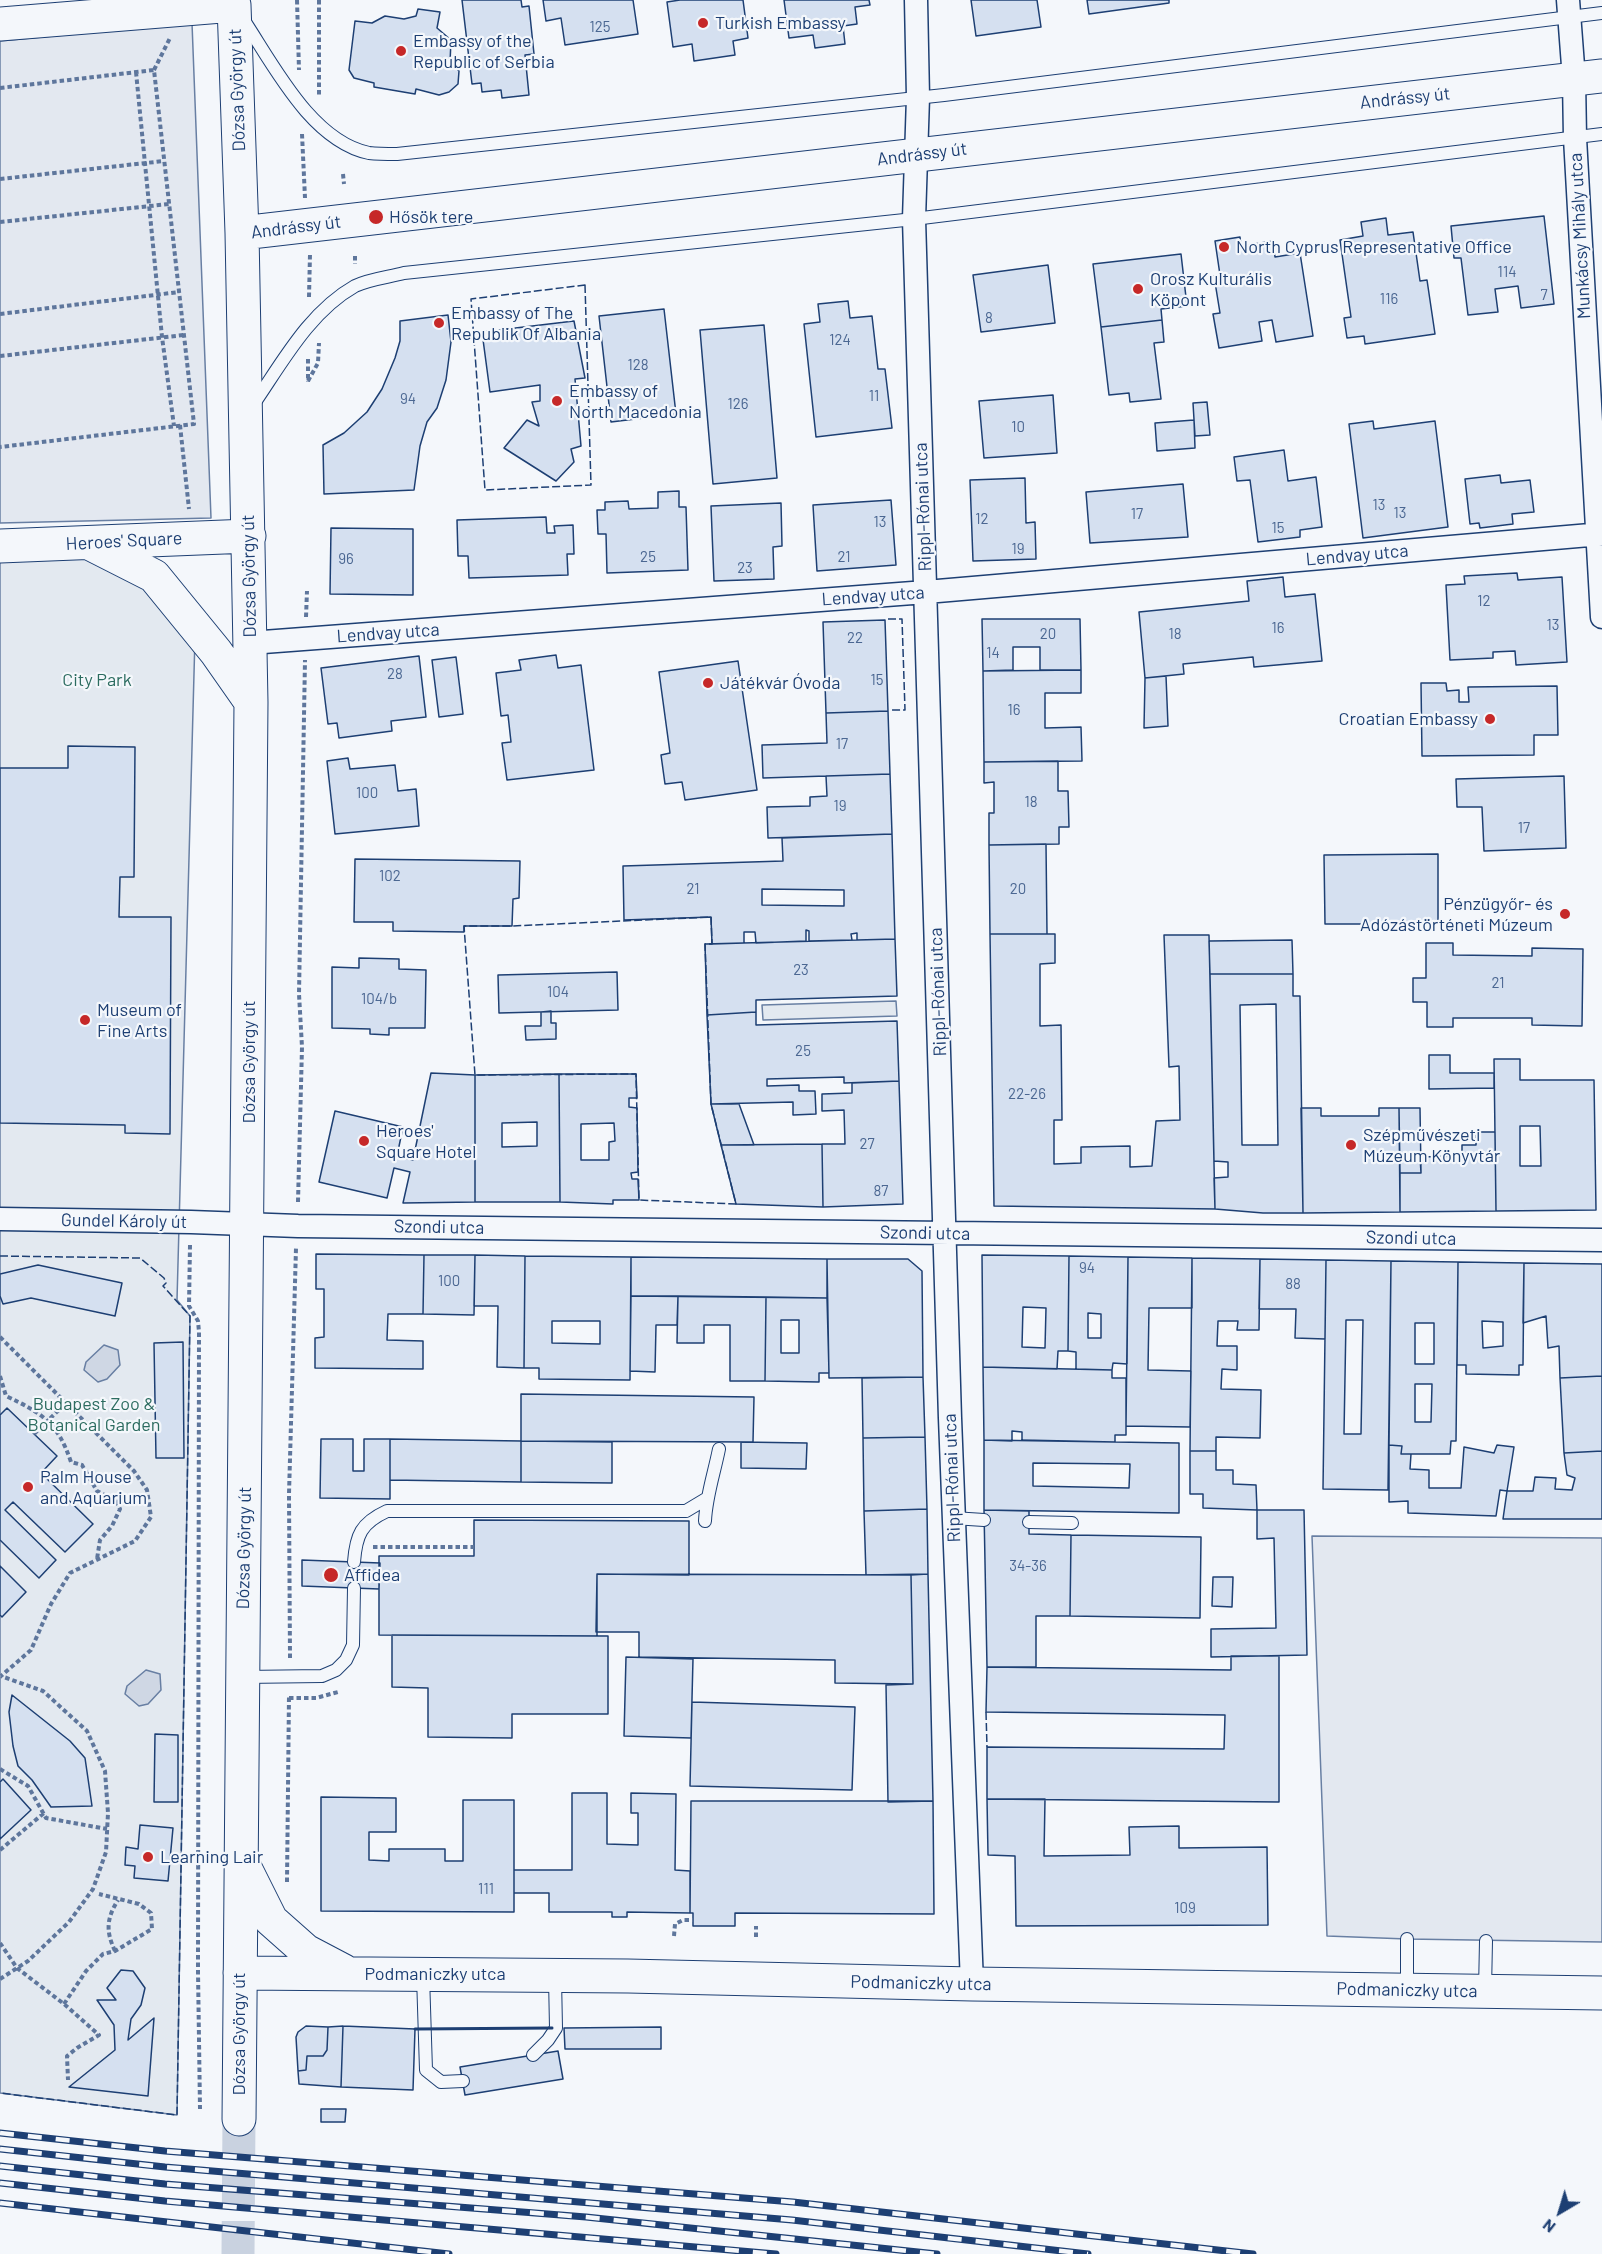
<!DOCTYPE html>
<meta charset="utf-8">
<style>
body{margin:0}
#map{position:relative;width:1602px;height:2254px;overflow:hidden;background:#f4f7fb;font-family:Barlow,sans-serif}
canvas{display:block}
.north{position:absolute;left:1530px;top:2182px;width:60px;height:60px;-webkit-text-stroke:4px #f4f7fb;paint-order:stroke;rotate:218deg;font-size:16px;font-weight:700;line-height:24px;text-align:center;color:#1d3f73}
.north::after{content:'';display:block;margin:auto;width:21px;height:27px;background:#1d3f73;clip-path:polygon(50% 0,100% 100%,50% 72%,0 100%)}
</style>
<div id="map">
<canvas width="1602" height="2254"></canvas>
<div class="north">N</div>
</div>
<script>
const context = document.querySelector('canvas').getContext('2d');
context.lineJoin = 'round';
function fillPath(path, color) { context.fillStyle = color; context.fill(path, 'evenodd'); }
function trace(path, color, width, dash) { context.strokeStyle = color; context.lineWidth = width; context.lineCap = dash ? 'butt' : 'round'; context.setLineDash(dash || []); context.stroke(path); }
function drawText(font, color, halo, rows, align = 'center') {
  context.font = font + ' Barlow,sans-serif'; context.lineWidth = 4.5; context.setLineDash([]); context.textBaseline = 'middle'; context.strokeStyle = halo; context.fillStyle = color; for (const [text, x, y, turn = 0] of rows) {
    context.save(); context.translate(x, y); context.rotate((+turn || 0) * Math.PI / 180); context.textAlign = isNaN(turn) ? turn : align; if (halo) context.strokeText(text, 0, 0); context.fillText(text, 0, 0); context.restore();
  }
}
const green = new Path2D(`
 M88,542l52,41 55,54 -18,663 13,16 -13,799 -177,-22v-1547z
 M896,1001l1,15 -134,4 -1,-15z`);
fillPath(green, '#e3e9f0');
trace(green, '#687fa3', 1.5);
const parking = new Path2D(`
 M192,23l19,495 -211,5v-482z
 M1312,1536l290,2v404l-195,-3 -80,-3z`);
fillPath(parking, '#e3e8f0');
trace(parking, '#687fa3', 1.5);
const water = new Path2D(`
 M104,1345l14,5 2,15 -13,14 -9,3 -14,-12 2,-8z
 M146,1670l14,4 1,16 -13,14 -9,2 -14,-12 2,-8z`);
fillPath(water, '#cfd7e4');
trace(water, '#687fa3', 1.5);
const building = new Path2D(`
 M462,0h59l1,7 7,-1 5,48 -9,1 4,40 -27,3 -1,-8 -19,2 -1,-9 -9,1z
 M543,0h90l5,34 -73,11 -4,-27 -15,3z
 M680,0h63l5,38 -15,3 2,14 -41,6 -2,-17 -19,3 -6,-45z
 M784,0h85l1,5 -15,2 2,17 -14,2 2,18 -30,4 -2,-13 -24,3z
 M971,0h66l4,27 -65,9z
 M1087,0h82v3l-80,11z
 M418,9l22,3 -3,16 14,12 -1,23 9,8 -1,13 -9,8 -10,3 -23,-6 -1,5 -41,-7v-4l-20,-5 -5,-8 6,-49 17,2 13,-7 19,3 12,-3z
 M1544,216l10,88 -33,4 -3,-22 -23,3 3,23 -30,3 -7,-57h-7l-3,-32z
 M1386,218l2,17 25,-3 7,49 7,-1 8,54 -70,10 -1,-8 -17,2 -3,-20 7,-1 -11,-77 23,-4 -2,-14z
 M1240,237l1,9 32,-5 2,16 25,-4 13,83 -37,6 -4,-22 -13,2 3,19 -43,7 -6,-34 7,-1 -6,-37 6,-1 -5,-34z
 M1181,254l6,52 -26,3 1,11 -61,7 -8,-63z
 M1048,265l7,58 -74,9 -8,-57z
 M848,301l2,17 22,-2 6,53h7l7,59 -76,9 -12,-113 16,-2 -2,-18z
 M664,309l12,105 -65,8 -12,-106z
 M448,315l3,27 -5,38 -9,28 -10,14 -7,24 -6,44 -90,4 -1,-49 21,-12 23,-21 15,-23 13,-31 5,-17v-20z
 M1162,320l2,22 -10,1 7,56 -31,3 -1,-9 -20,2 -8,-68z
 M574,321l11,57 -10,1 6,67 -10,3 3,13 -18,19 -52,-33 23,-28 12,6 -7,-24 8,-1v-16l-50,7 -8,-60z
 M764,325l13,153 -64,6 -13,-154z
 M1053,395l4,58 -73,5 -5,-57z
 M1207,402l3,33 -15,1 -2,-33z
 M1194,420l1,28 -38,3 -2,-28z
 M1373,421l1,8 61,-8 13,106 -85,11 -14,-114z
 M1284,450l4,31 28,-4 6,50 -22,3v7l-42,5 -8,-62 -13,1 -3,-24z
 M1500,475l1,8 29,-3 4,32 -22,2 1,10 -33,4 -1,-5 -9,1 -5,-45z
 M1025,478l1,45 9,-1 1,37 -63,2 -3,-81z
 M1183,484l5,53 -98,6 -4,-51z
 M679,491v16h7l2,63 -81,3 -1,-39h-8l-1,-24h8v-8l23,-1 1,8 29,-1v-16z
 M891,500l5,65 -79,6 -4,-66z
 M781,503l1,43 -9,1 1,32 -60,2 -3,-75z
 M546,517l1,16h8l-1,-7 19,-1 1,29h-7l1,21 -99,3 -1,-22h-10l-1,-36z
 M331,528l82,1v66l-83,-1z
 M1517,573l1,7 44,-3 5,85 -51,3 -1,-14 -22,1v6l-43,2 -4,-75 19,-1 -1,-8z
 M1283,577l2,20 30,-3 7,67 -68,6 -1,-10 -70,7 1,10 -39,4 -6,-66 110,-11 -2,-20z
 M982,619h98l1,51h-41v-23h-27v23l-30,1z
 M885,620l3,91 -62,2 -3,-91z
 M556,655l2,13 23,-3 13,105 -87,10 -5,-37 9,-1 -3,-27 -7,1 -5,-43 25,-3 -2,-10z
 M419,656l7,61 -35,4 1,10 -53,7 -2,-15 -9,1 -7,-56z
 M456,657l7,57 -24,3 -7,-57z
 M738,661l19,129 -72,10 -3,-18 -17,2 -4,-29 9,-2 -11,-81z
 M1081,670v23h-36v35l36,-1 1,34 -98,1 -1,-91z
 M1166,676l2,50 -24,2 1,-50z
 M1421,683h25l1,8 12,-1v12h10l-1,-15 89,-1 1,49h-24v20l-112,1z
 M888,711l2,63 -127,4 -1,-33 65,-2 -1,-30z
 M68,746l67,1 -1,130h-14l-1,40h52l-1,217 -45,-1v-8l-125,-2v-355h68z
 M348,758l2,11 45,-4 3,26 18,-2 3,37 -84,8 -8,-73z
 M1058,761v30h10l1,36h-10v17l-70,1v-32h5v-31l-10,1v-21z
 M890,774l2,60 -124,4 -1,-31 43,-1v-9l17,-1 -1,-20z
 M1564,776l2,72 -82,3 -2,-44h-25l-1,-28z
 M892,834l3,105 -38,1v-7l-6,1 1,6 -43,1v-10l-3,-1v11l-50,2 -1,-11h-11v11l-32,1 -1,-27 -87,3 -1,-54 160,-5 -1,-23zM762,889l82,1v16l-82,-1z
 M1046,844l1,90h-57l-1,-89z
 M1438,854v70h-113l-1,-69z
 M355,859l165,2 -1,37 -6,1 -1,27h-48v6l-71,-1v-9h-39z
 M990,934h65v29l-15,1v62l21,-1 1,95h-8v44l27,-1v-16l49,-1v21l22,-1 4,-45 24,-1 -1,-54 -10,1 -5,-132h45l6,274 -221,-3z
 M895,939l2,57 -141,4v12l-49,3 -2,-71z
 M1292,940l1,34h-83l-1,-33z
 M1426,943h27v12l79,1v-8l51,1 -1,77 -50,-1v-7h-79v9h-26v-25h-14v-24h13z
 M359,958l40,1v10l27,1 -1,58h-36v7l-19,-1v-5l-38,-1v-61l27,1z
 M617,972l1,38 -119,3 -1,-38z
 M1210,974h83v22h7l3,217h-40l-48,-4 -1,-31 14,-1v-15l-14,-1zM1276,1004l2,141h-36l-2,-140z
 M551,1011v12h5v16l-30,1 -1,-14h16v-14z
 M756,1012v13l141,-4 2,60 -55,2v-6l-77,2v7l32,-1v6h16l1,23 -23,1v-13l-82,2 -4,-89z
 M1429,1055h21v18h44v15l-65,1z
 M1494,1059h26v21h74l2,130 -100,1zM1520,1126h20l1,40h-21z
 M431,1073l44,2v127l-72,1 7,-31 -16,-4 -7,30 -68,-16 16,-71 68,16 -6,29 16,4z
 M559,1074h77l1,24h-8v9l8,1 1,64 -7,1 1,6h6l1,21h-26v4l-53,-2zM614,1123l1,18 -6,1v18h-28v-36z
 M559,1074l1,128h-85v-127zM537,1122v24l-35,1v-24z
 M899,1081l4,123 -80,3 -1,-63h23l-1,-34 -22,1v-17l30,-1v-10z
 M711,1104h28l15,41h-33z
 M1301,1108h20v8h58v-8h20l1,104 -97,1z
 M1399,1108h21l1,65h-21z
 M1476,1132h19l1,79 -96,1v-39h21l-1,-16 42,-1v-11h14z
 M822,1144l1,63 -87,-3 -15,-59z
 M316,1254l108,1 -1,59h-35l-1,26 36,1v28l-108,-1v-30l9,-1v-48h-8z
 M424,1255h51l-1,60 -51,-1z
 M475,1255l50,1 -1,112 -27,-1 1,-61h-24z
 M982,1255l87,1 -1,95h-10l-1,18 -74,-2zM1023,1307l23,1 -1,40 -23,-1z
 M525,1256l106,1 -1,123 -91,-1v-11h-15zM552,1321h48v23l-48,-1z
 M1069,1256l59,1 -1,107 -14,-1 -1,7 -36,-1v-17l-8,-1zM1088,1313l13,1v24h-13z
 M631,1257l196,2v39l-196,-2z
 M1128,1257l64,1v50h-43l-1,62 43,1 -1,56 -64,-1z
 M1192,1258l68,1 -1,71h-22l1,-9h-20l-1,25h20v24l-15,-1 -1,20 40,1 -1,48 -44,-1v14h-26z
 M827,1259h81l14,12 1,106 -94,1z
 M1260,1259l66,1 -1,79 -30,-1 1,-29h-37z
 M1326,1260l65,1 -3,229 -65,-1zM1346,1320h17l-2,114h-17z
 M1391,1261l67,1 -2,179h-5l-1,13h-49l1,-8 -13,-1zM1415,1323h19v41h-19zM1415,1384h17l-1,38h-16z
 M1458,1262l66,1 -1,102h-4v10l-53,-1v-9h-9zM1482,1321l21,1v24l-20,2z
 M1524,1263l78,1v112l-42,2 -1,-32 -11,2 -2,-32 -23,7z
 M38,1265l84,18 -7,33 -84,-18 -28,6 -3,-8v-22z
 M631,1296h47l-1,29h-21l-1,47 -25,-1z
 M678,1296l88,1 -1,84h-35v-56h-26v18h-27z
 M766,1297l61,1 2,75h-10v9l-54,-1zM781,1320h18v33h-18z
 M183,1342l1,116h-28l-2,-115z
 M983,1367l129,3v8h14v57h-11v7l-93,-2v-8l-10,-1v10l-28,-1z
 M1602,1376v75l-38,2 -4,-75z
 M923,1377l2,60 -62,1 -1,-60z
 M521,1394l233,3 -1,45 -232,-1z
 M7,1408l50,48 -16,17 52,51 -28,28 -52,-50 -8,8 51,50 -17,18 -39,-38v-125z
 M925,1437l2,72 -63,2 -1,-73z
 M321,1439h32v32h11v-32h26v60l-70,-1z
 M390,1439l131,2v41l-131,-2z
 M984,1440l195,3v70l-195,-3zM1033,1463l97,1 -1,24 -96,-2z
 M521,1441l91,1v41l-91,-1z
 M741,1442l66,1 -1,26 -65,-1z
 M1389,1445l13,1 -1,8h10l-1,15 19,1v18h32l3,-41 30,6 3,-8 17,2 -7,44 -7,-1 -4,26 -88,-3v-12l-19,1z
 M1190,1451h26v19h17v14l23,1 1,25 -54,-2v-14h-13z
 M1602,1451v68h-99l4,-28h26l2,-14 21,1 -1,11 17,1 3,-12 -8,-3 -3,-22z
 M927,1509l1,65 -62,1 -2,-64z
 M984,1510l45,1v23l42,1 -1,81h-34v51h-49z
 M1257,1510h47l3,145 -96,2v-28l65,-1 -2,-90 -17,1z
 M474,1520l215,1v54l-92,-1v62l-218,-1v-79h95z
 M1071,1535l130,2 -1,81 -130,-2z
 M302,1560l78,3 -1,26 -77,-3z
 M0,1566l26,26 -24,25 -2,-2z
 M597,1574l314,1 2,109 -78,-1v-23l-196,-3v-25h-43z
 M928,1574l5,227 -45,1 -2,-117 27,-1 -2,-109z
 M1213,1577h20l-1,30 -20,-1z
 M392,1635l216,1v78h-96v24l-84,-1v-49l-36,-1z
 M1231,1656h48v146l-292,-3v-52l237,2 1,-34 -239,-3 1,-45 244,3z
 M626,1657l67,2 -2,79 -67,-2z
 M12,1695l58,46 15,17 7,48 -41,1 -19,-27 -14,-14 -5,-20 -4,-34z
 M692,1702l163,5 -3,83 -162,-4z
 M155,1734l23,1v67h-24z
 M3,1779l28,31 -31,29v-57z
 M572,1793h35v51l31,1v-32h-7v-20l45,1 -1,76 15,1v42l-63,-1v5h-15v-5h-63v-19h-35v-23h58z
 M321,1797l75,1v34h-27v28l20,1v-12h56v12h18v-61h51v112l-193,-1z
 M987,1799h58l-1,57 86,-1 -1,-28 50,-1v22l88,-1 1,78 -252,1 -1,-70 -27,-1z
 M691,1801h242l1,113 -199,-1v13h-42v-13h-3z
 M140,1825l33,3 -5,53 -34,-3 1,-12 -10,-1 1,-18 12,2z
 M121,1970l12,1 12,17 -4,17 -10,14 -3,21 26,-22 -6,78 -79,-9 46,-37 -1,-25 -17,-25h19l-9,-12z
 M306,2026l22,1 -1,23 -4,6h-16l-1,14 -8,1 -2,-34 2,-5z
 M343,2026l72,3 -2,61 -72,-3z
 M343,2026l-2,61 -42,-3 -1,-13 8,-1 1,-14h16l4,-6 1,-23z
 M661,2027v22h-96l-1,-21z
 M558,2051l5,28 -98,16 -5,-28z
 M321,2109h25l-1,13h-24z`);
fillPath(building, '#d5e0f0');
trace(building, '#1d3f73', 1.5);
trace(new Path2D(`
 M238,2254l1,-135`), '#c9d2e0', 33, [33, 16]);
const lane = new Path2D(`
 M243,19c30,45 68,122 126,134 9,1 19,1 28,1l547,-59 658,-82
 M253,405c29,-42 56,-93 102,-119 14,-7 34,-9 49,-13l510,-54 688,-85
 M953,1518l31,2
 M705,1521c1,-24 9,-47 14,-72
 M1029,1522l43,1
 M354,1562c2,-27 7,-39 33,-51h299l20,-12
 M243,1677l79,-1 14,-6 10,-10 7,-15 1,-57
 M1407,1939v50
 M423,1976l3,94 15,12 22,-1
 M1485,1990l1,-49
 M533,2055l15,-15 8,-12 -1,-50`);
const street = new Path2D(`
 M916,0l2,97 -4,122 36,1199 22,566
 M1568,0l6,79 1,59 27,479
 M250,643l676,-51 676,-58
 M0,1219l191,3 107,4 1304,14`);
const secondary = new Path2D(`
 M231,0l3,5 8,228 9,469 -12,1417
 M0,24l234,-19
 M242,233l1360,-157
 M89,543l65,33 62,76 35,50
 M0,546l249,-10
 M243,1864l28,56 35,31 38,20
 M240,1973l388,3 344,8 630,9`);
trace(lane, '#1d3f73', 14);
trace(street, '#1d3f73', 25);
trace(secondary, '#1d3f73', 35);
trace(new Path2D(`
 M297,0l2,70
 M319,0v95
 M154,70l16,-32
 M136,72l26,265 12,89
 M0,88l154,-18 40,354 -194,23
 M302,134l3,64
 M343,174l1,10
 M0,179l164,-18
 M0,222l169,-18
 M355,256v8
 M309,297l1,-43
 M0,314l179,-22
 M0,356l184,-21
 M308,359v23
 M308,381l10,-18 1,-20
 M180,425l9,84
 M306,617l1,-26
 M298,1202l4,-155 -3,-53 6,-334
 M190,1245l-1,61 9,15 1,11 -1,639 2,138
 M0,1337l134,134 13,19 4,27 -16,24 -65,32 -19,31 -20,46 -30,26
 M0,1376l6,20c36,17 52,27 65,66l11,3 15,26 19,10 4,8 -8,17 -12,14 -3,19
 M34,1434l32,-31
 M373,1547h101
 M290,1658l-1,-164 7,-246
 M289,1698h27l22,-6
 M0,1769l28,17 18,32 61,11
 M0,1850l44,-37
 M287,1882l2,-187
 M674,1936l1,-12 8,-4h10
 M756,1937v-11
 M0,1943l17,25 47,36 35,31 -22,13 -10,8 1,24
 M115,1951c-9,-19 -9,-32 3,-51
 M0,1979l28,-18 41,-39 24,-33 13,-37 2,-39 -3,-42 -18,-40 -44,-40 -42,-15
 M64,2004l22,-33 17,-17 12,-3 37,-22 -1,-16 -12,-9 -40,-10`), '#5e769c', 4, [4.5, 3]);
trace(lane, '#f4f7fb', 12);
trace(street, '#f4f7fb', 22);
trace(secondary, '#f4f7fb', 33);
const rail = new Path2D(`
 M0,2133l165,18 628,51 460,52
 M0,2149l165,18 627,53 296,34
 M0,2166l165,18 421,33 351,37
 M0,2183l165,18 611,53
 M0,2203l449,51`);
trace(rail, '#1d3f73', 7);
trace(rail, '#f4f7fb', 4.5, [14]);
trace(new Path2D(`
 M585,285l6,200 -106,5 -14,-191z
 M888,619h14l3,91h-14
 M711,917l1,27h-7l6,160 25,100 -97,-4 -3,-126 -161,1 -11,-149h48z
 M0,1256l140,2 24,20 2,5 -3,3 27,30 -13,799 -177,-22
 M986,1712l1,35`), '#1d3f73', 1.5, [8, 3]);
trace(new Path2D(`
 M415,2029l137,-1`), '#1d3f73', 3);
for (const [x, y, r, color] of [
 [703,23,6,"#c62828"],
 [401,51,6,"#c62828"],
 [376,217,8,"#c62828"],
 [1224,247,6,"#c62828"],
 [1138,289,6,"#c62828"],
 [439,323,6,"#c62828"],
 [557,401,6,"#c62828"],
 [708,683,6,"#c62828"],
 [1490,719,6,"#c62828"],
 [1565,914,6,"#c62828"],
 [85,1020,6,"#c62828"],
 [364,1141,6,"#c62828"],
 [1351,1145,6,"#c62828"],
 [28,1487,6,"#c62828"],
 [331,1575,8,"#c62828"],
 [148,1857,6,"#c62828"]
]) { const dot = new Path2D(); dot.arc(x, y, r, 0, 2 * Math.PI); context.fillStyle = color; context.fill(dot); trace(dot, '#f4f7fb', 2); }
drawText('15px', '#4b6792', null, [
 ["125",600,27],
 ["114",1507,272],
 ["7",1544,295],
 ["116",1389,299],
 ["8",989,318],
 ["124",840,340],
 ["128",638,365],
 ["11",874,396],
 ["94",408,399],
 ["126",738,404],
 ["10",1018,427],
 ["13",1379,505],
 ["13",1400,513],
 ["17",1137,514],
 ["12",982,519],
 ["13",880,522],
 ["15",1278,528],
 ["19",1018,549],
 ["25",648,557],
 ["21",844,557],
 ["96",346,559],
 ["23",745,568],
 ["12",1484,601],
 ["13",1553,625],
 ["16",1278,628],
 ["20",1048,634],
 ["18",1175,634],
 ["22",855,638],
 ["14",993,653],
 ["28",395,674],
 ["15",877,680],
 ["16",1014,710],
 ["17",842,744],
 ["100",367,793],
 ["18",1031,802],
 ["19",840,806],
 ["17",1524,828],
 ["102",390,876],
 ["21",693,889],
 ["20",1018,889],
 ["23",801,970],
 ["21",1498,983],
 ["104",558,992],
 ["104/b",379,999],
 ["25",803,1051],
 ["22-26",1027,1094],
 ["27",867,1144],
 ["87",881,1191],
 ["94",1087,1268],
 ["100",449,1281],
 ["88",1293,1284],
 ["34-36",1028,1566],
 ["111",486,1889],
 ["109",1185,1908]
]);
drawText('18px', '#1d3f73', '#f4f7fb', [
 ["Turkish Embassy",715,23],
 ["Embassy of the",413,41],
 ["Republic of Serbia",413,62],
 ["Hősök tere",389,217],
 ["North Cyprus Representative Office",1236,247],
 ["Orosz Kulturális",1150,279],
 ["Köpont",1150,300],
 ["Embassy of The",451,313],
 ["Republik Of Albania",451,334],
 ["Embassy of",569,391],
 ["North Macedonia",569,412],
 ["Játékvár Óvoda",720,683],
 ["Croatian Embassy",1478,719,"right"],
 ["Pénzügyőr- és",1553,904,"right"],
 ["Adózástörténeti Múzeum",1553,925,"right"],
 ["Museum of",97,1010],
 ["Fine Arts",97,1031],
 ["Heroes'",376,1131],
 ["Square Hotel",376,1152],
 ["Szépművészeti",1363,1135],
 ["Múzeum Könyvtár",1363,1156],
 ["Palm House",40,1477],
 ["and Aquarium",40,1498],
 ["Affidea",344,1575],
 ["Learning Lair",160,1857]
], 'left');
drawText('18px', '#1d3f73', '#f4f7fb', [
 ["Dózsa György út",237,90,-92],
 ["Andrássy út",1405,98,-6],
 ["Andrássy út",922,154,-7],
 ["Andrássy út",296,227,-7],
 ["Munkácsy Mihály utca",1580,236,-93],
 ["Rippl-Rónai utca",923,507,-92],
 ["Heroes' Square",124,541,-3],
 ["Lendvay utca",1357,555,-5],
 ["Dózsa György út",249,576,-91],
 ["Lendvay utca",873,596,-4],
 ["Lendvay utca",388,633,-4],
 ["Rippl-Rónai utca",938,992,-92],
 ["Dózsa György út",249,1062,-90],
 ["Gundel Károly út",124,1221,1],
 ["Szondi utca",439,1227,1],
 ["Szondi utca",925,1233,1],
 ["Szondi utca",1411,1238,1],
 ["Rippl-Rónai utca",952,1478,-92],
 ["Dózsa György út",244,1548,-89],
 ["Podmaniczky utca",435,1974],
 ["Podmaniczky utca",921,1983,1],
 ["Podmaniczky utca",1407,1990,1],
 ["Dózsa György út",239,2034,-90]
]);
drawText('18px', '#2c6c60', '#f4f7fb', [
 ["City Park",97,680],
 ["Budapest Zoo &",94,1404],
 ["Botanical Garden",94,1425]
]);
</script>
